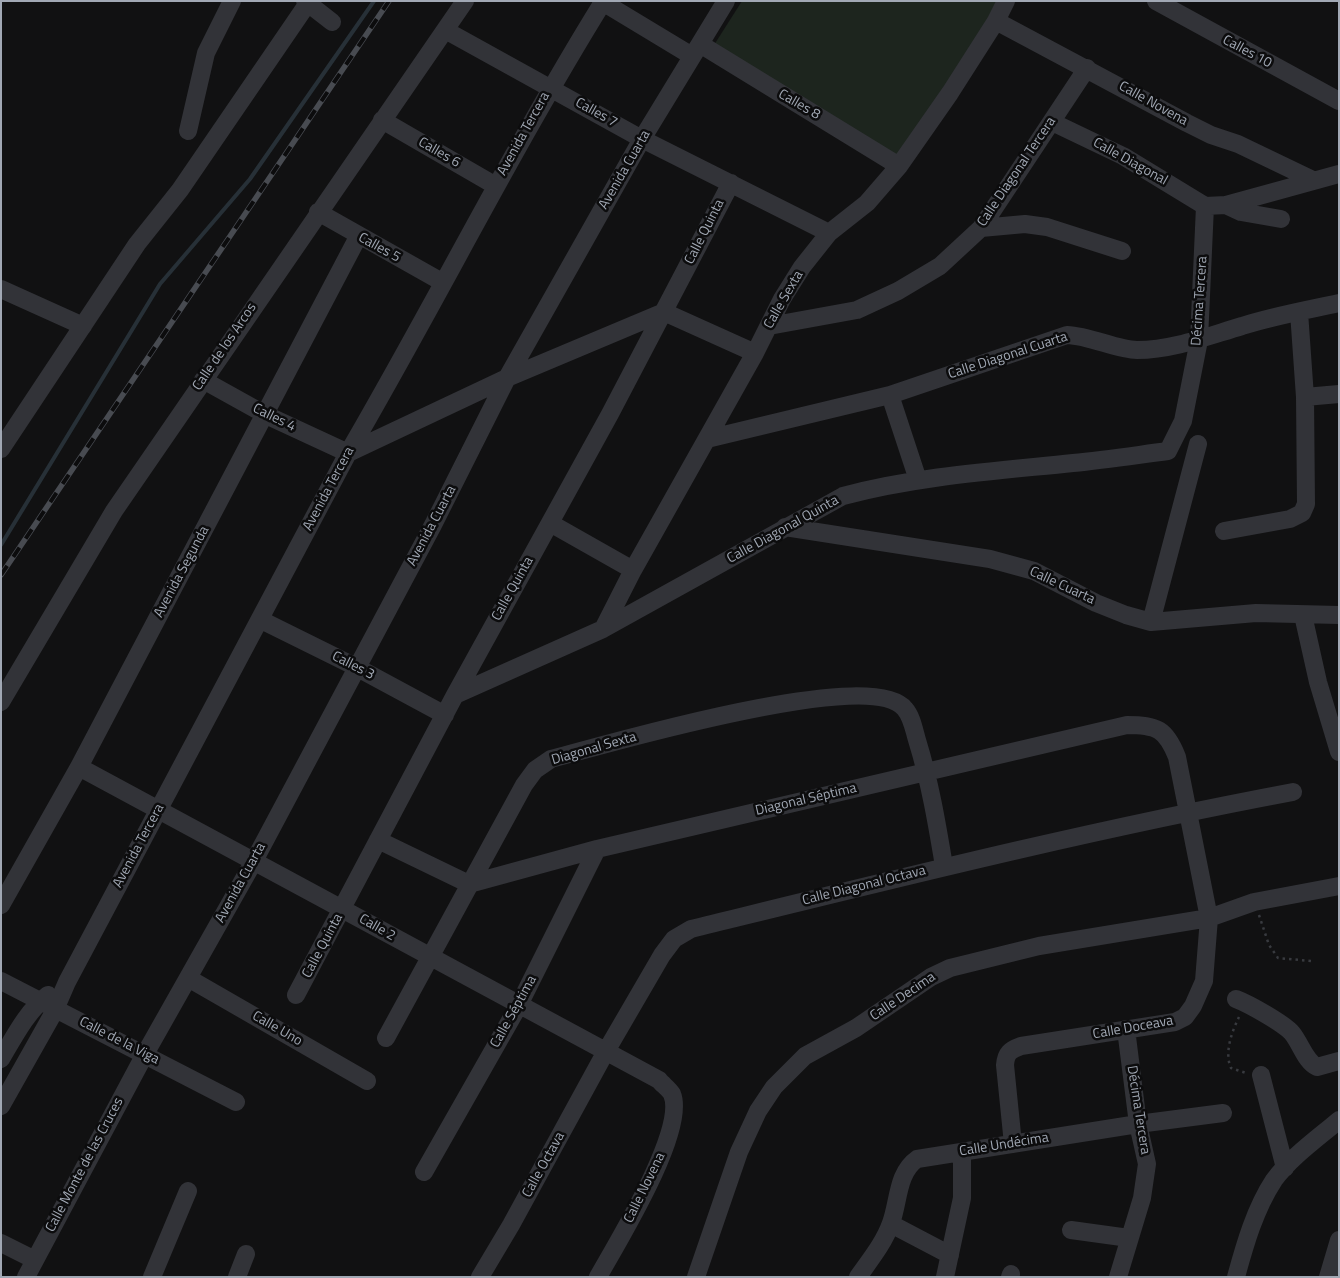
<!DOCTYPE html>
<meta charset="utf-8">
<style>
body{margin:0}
#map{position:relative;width:1340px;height:1278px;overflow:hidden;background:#111112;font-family:"Titillium Web",sans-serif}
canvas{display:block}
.frame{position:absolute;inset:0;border:2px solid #a1a8b4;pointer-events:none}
</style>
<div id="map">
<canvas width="1340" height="1278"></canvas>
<div class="frame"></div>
</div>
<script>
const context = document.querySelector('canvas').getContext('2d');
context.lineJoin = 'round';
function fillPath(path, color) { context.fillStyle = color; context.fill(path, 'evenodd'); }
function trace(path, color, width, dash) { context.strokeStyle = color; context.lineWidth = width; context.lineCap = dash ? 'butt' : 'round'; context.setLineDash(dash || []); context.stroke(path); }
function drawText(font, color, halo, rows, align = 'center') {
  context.font = font + ' "Titillium Web",sans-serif'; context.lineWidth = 5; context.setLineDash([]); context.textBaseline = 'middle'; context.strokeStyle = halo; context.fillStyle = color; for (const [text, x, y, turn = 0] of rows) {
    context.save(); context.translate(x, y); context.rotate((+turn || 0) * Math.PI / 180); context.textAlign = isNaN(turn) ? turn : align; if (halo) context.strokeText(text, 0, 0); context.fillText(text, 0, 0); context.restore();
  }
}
fillPath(new Path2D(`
 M742,1h261l-104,161 -185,-117z`), '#1d251e');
trace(new Path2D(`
 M1,545l159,-261 90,-105 124,-178`), '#273037', 4);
trace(new Path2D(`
 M1259,915l10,30 9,13 33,3
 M1239,1017c-7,14 -15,36 -8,51l15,5`), '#383a3f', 2.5, [2.5, 4]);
trace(new Path2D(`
 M305,1l27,21
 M601,1l91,55
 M1156,1l183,100
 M996,21l191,102 24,12 27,9 75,36
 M445,30l197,109 187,94
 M700,44l199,122
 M382,120l114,66
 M1052,122l71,34 82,50
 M188,131l18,-78 26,-52
 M1226,205l15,7 40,7
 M1205,206l21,-1 113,-31
 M318,212l124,70
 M981,228l44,-4 22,3 75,24
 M1,289l82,37
 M769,326l88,-16 41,-19 42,-25 41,-38 106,-160
 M203,380l63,35 82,38 159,-75 157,-66 91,41
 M890,395l28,85
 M1305,397l34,-3
 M707,439l183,-44 177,-60c24,1 50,15 70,15 36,0 71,-14 105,-24 31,-10 65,-16 97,-23
 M1,449l136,-205 43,-54 128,-187
 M550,523l83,47
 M785,527l205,32 44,12 62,32 30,12 25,7 105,-9 83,2
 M1224,531l66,-12 12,-6 4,-9 -1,-107 -6,-85
 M1303,615l15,67 21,70
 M261,620l95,47 89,48
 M1151,622l47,-178
 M603,629l30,-59 122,-217 27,-54 20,-32 27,-34 38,-30 32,-37 51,-73 46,-72 10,-20
 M455,695l148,-66 240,-133c75,-20 153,-25 230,-33 32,-3 64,-8 95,-12l15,-30 16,-81 6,-134
 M1,702l113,-191 351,-510
 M79,767l580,313c3,4 10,9 13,14 15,36 -55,149 -74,183
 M378,840l91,44 128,-35 530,-124c30,0 39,4 50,32l32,161 -5,63 -11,25 -8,11 -10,5 -154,24c-11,4 -15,7 -16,19l8,79
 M1,905l78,-138 279,-530
 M188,978l179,103
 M1,981l235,121
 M296,995l159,-300 155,-281 121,-231
 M1236,999c13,5 47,24 56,34 9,11 13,28 25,34l22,-6
 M386,1038l138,-253 11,-15 16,-11c53,-14 320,-93 354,-50 7,8 9,21 12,31 13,42 20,84 27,126
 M1,1059c13,-22 26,-48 47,-64
 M1261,1075l24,93
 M1,1106l53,-94 13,-30 281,-529c87,-149 164,-304 255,-451
 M424,1172l95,-167 78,-156
 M891,1224l59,31
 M1071,1230l58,8
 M1,1243l34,17
 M26,1277l119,-223 109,-193 179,-336 74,-147 135,-239 84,-138
 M152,1277l36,-86
 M237,1277l9,-23
 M480,1277l31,-52 94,-172 57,-98 12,-16 17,-10c200,-49 399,-99 602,-137
 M696,1277l43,-125 19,-41 16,-24 31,-31 51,-28 75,-51 19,-9 89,-22 170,-28 45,-16 85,-16
 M858,1277c12,-17 26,-34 33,-54 8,-22 6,-50 26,-64l221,-35 85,-11
 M945,1277l17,-79v-46
 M1010,1277l1,-3
 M1118,1277l24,-79 5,-34 -9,-40 -12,-95
 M1236,1277c9,-33 19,-68 38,-97 17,-23 44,-42 65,-60
 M1328,1277l11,-37`), '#323338', 18);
const rail = new Path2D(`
 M1,575l388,-574`);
trace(rail, '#484b51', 5.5);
trace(rail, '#0c0c0d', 4, [11]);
drawText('14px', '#a1a8b4', '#0c0c0d', [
 ["Calles 10",1247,52,28],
 ["Calle Novena",1153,104,29],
 ["Calles 8",799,105,30],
 ["Calles 7",596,113,29],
 ["Avenida Tercera",524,134,-61],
 ["Calles 6",439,153,30],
 ["Calle Diagonal",1130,162,29],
 ["Avenida Cuarta",625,170,-60],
 ["Calle Diagonal Tercera",1017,172,-56],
 ["Calle Quinta",705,232,-63],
 ["Calles 5",379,248,29],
 ["Calle Sexta",784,300,-60],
 ["Décima Tercera",1200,301,-86],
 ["Calle de los Arcos",225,347,-56],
 ["Calle Diagonal Cuarta",1008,356,-18],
 ["Calles 4",274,418,26],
 ["Avenida Tercera",329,489,-62],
 ["Avenida Cuarta",432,526,-62],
 ["Calle Diagonal Quinta",783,530,-29],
 ["Avenida Segunda",182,572,-62],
 ["Calle Cuarta",1062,586,25],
 ["Calle Quinta",513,589,-61],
 ["Calles 3",353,666,27],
 ["Diagonal Sexta",594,749,-16],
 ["Diagonal Séptima",806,800,-13],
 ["Avenida Tercera",139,846,-62],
 ["Avenida Cuarta",241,883,-61],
 ["Calle Diagonal Octava",864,886,-14],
 ["Calle 2",377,928,30],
 ["Calle Quinta",323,946,-62],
 ["Calle Decima",903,997,-34],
 ["Calle Séptima",514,1012,-61],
 ["Calle Doceava",1133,1028,-10],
 ["Calle Uno",277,1029,30],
 ["Calle de la Viga",119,1041,27],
 ["Décima Tercera",1138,1110,81],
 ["Calle Undécima",1004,1145,-9],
 ["Calle Monte de las Cruces",85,1165,-62],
 ["Calle Octava",544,1165,-61],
 ["Calle Novena",645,1188,-64]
]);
</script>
